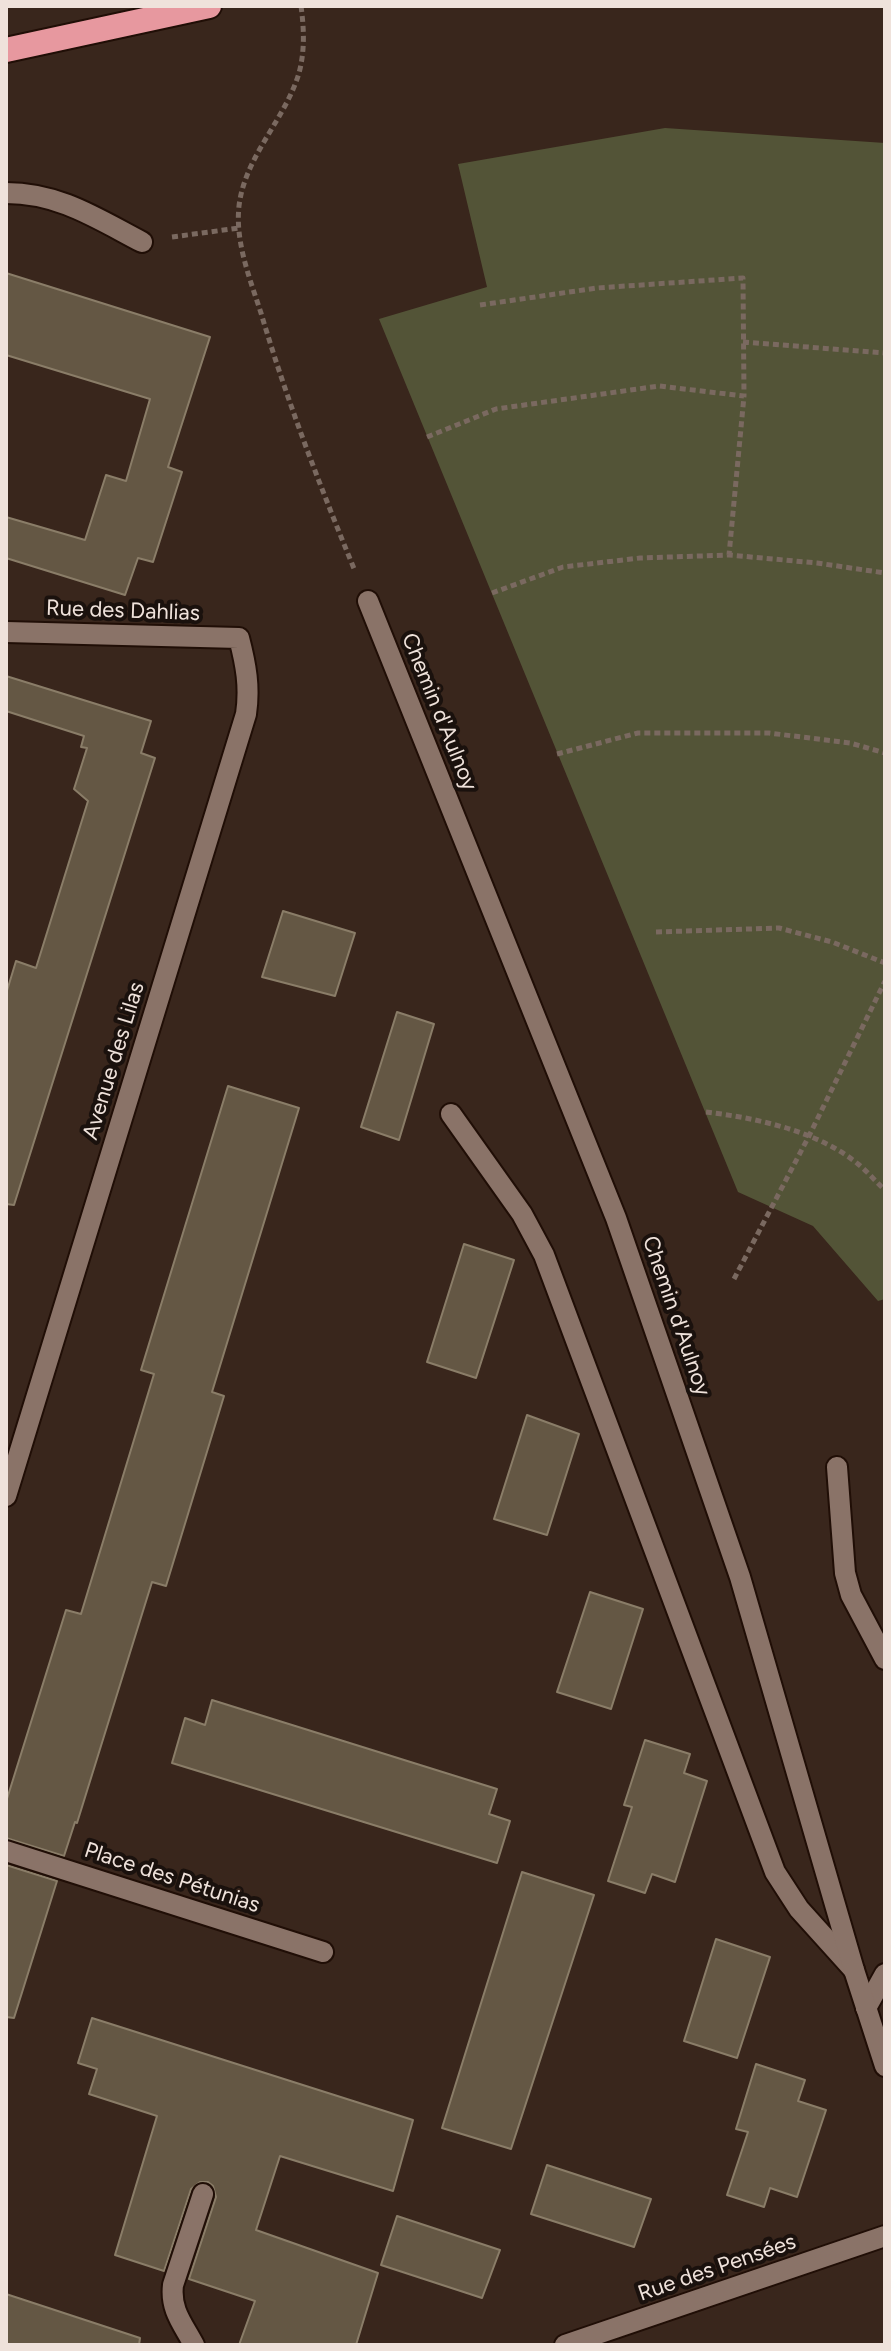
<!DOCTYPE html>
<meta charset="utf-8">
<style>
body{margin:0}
#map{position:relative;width:891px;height:2351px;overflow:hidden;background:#39261c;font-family:Figtree,sans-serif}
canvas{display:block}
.frame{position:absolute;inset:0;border:8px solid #efe2db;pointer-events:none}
</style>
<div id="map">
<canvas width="891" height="2351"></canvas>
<div class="frame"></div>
</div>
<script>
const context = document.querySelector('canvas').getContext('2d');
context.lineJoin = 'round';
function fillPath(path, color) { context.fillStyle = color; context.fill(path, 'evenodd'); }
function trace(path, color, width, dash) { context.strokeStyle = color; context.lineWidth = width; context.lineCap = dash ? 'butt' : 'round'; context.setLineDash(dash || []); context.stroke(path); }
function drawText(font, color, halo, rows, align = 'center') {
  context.font = font + ' Figtree,sans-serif'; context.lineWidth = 8; context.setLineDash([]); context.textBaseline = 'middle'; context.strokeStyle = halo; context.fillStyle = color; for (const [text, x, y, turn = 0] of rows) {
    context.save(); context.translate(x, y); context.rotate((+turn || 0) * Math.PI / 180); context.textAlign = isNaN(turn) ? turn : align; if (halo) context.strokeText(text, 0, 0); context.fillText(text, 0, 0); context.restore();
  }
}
fillPath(new Path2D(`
 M665,128l220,15v1156l-7,2 -65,-75 -75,-34 -359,-873 108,-32 -29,-123z`), '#535437');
const building = new Path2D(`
 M6,273l204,64 -42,130 14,5 -29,90 -15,-4 -13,37 -119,-37v-41l79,23 21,-65 20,6 24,-82 -144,-44z
 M6,676l145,45 -10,32 14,5 -141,447 -8,-1v-210l10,-33 20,7 52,-167 -14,-12 13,-41 -6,-1 3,-11 -78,-25z
 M283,911l72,22 -20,63 -73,-19z
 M397,1012l37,12 -35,116 -38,-13z
 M228,1086l71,22 -87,284 12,4 -58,190 -14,-4 -75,241 -2,-1 -11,34 -58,-18v-36l60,-192 15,4 73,-240 -13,-4z
 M464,1244l50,16 -38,118 -49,-16z
 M527,1415l52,19 -32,101 -53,-16z
 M590,1592l53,17 -32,100 -54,-17z
 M212,1700l285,89 -8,25 21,7 -13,42 -325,-100 13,-45 20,7z
 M645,1740l45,14 -6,19 23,8 -32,101 -23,-8 -7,19 -37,-12 24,-74 -8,-2z
 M6,1865l51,16 -43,137 -8,-1z
 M522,1872l72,23 -83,254 -69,-21z
 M716,1939l54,18 -33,101 -53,-17z
 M92,2018l321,102 -20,71 -113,-35 -24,74 122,43 -22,72h-117l16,-44 -66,-22 27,-82 -3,-11 -5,-4h-8l-9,7 -27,82 -49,-16 42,-139 -68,-22 8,-25 -19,-6z
 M756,2064l49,16 -7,21 28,9 -29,87 -27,-9 -6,19 -37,-12 21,-63 -12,-3z
 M547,2165l104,34 -17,48 -103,-33z
 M397,2216l103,34 -18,48 -101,-33z
 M6,2294l134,44 -1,7h-133z`);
fillPath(building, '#645744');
trace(building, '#8a7d68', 2);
const lane = new Path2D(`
 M451,1114l71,100 22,41 231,617 24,37 55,61
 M837,1467l8,106 6,22 34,64
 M866,2008l19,-34
 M194,2345c-11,-21 -24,-35 -21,-60l30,-91`);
const street = new Path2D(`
 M6,193c53,0 90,25 136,49
 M368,601l248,617 124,359 114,393 31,96
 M6,632l233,6c7,27 11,49 7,76l-240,782
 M6,1851l317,101
 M565,2345l320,-109`);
const highway = new Path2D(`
 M6,50l203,-44`);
trace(lane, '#200e06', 24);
trace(street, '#200e06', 24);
trace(highway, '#200e06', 28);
trace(new Path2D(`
 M301,6c3,22 4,45 -2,67 -14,47 -54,83 -60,133 -4,36 11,73 22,107 26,88 59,173 94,258
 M172,237l67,-9
 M480,305l117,-17 146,-10 1,118
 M743,342l142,11
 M427,437l69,-28 163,-23 85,10 -15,159
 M492,593l71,-26 77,-9 89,-3 88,8 68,10
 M557,754l81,-21h131l81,10 35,10
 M656,932l123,-4 53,14 53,21
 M706,1112c50,6 112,19 152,52 10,8 18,18 27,26
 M734,1279l75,-143 76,-155`), '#7a6960', 5, [6, 4]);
trace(lane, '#8a7368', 20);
trace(street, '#8a7368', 20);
trace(highway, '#e7989f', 24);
drawText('22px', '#efe2db', '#1a110d', [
 ["Rue des Dahlias",123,611,2],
 ["Chemin d'Aulnoy",439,712,68],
 ["Avenue des Lilas",114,1061,-73],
 ["Chemin d'Aulnoy",676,1316,71],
 ["Place des Pétunias",172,1878,18],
 ["Rue des Pensées",717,2268,-19]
]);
</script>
